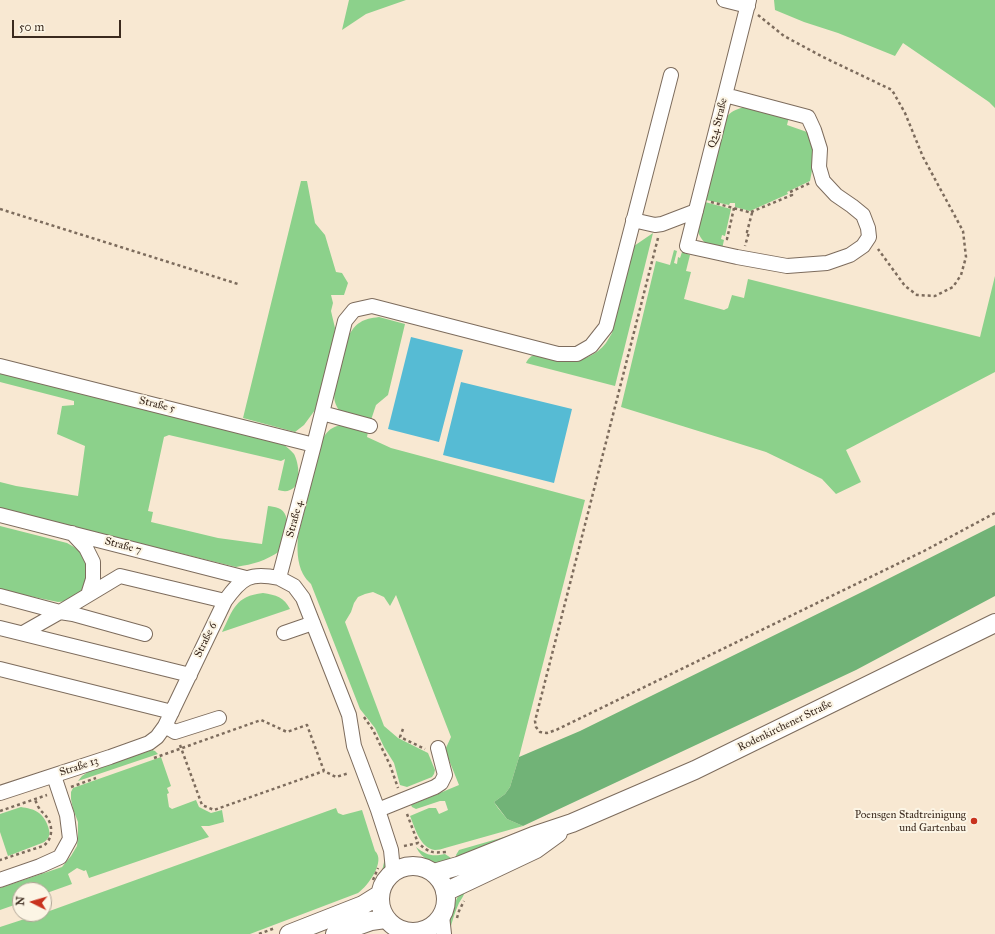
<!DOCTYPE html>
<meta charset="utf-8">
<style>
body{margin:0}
#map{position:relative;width:995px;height:934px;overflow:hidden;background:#f8e8d2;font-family:"IM FELL Great Primer",serif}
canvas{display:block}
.north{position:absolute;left:12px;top:882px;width:40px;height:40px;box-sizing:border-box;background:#fcf5e5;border:1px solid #afa495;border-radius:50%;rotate:275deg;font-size:11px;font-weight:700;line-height:16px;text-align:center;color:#3b2a1e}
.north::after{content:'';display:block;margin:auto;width:14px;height:18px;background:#c8321e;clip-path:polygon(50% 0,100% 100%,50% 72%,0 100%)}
.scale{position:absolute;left:12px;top:20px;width:109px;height:18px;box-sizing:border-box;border:2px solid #3b2a1e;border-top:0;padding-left:5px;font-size:12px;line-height:14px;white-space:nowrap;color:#3b2a1e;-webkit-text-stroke:3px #fcf5e5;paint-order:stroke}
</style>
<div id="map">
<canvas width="995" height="934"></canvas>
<div class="north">N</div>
<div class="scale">50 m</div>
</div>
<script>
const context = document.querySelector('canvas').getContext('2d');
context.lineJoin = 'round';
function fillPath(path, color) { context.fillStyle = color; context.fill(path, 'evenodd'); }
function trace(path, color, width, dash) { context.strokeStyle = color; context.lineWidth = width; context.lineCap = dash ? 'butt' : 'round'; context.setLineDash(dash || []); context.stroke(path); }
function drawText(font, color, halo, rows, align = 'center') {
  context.font = font + ' "IM FELL Great Primer",serif'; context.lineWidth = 4; context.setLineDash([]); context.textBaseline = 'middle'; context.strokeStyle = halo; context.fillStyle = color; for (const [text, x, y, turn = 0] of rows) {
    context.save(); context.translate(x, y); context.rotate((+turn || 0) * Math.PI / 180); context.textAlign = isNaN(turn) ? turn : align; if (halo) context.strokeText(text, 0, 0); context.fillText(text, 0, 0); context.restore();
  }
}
fillPath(new Path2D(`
 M349,0h57l-40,14 -24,16z
 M774,0h221v108l-6,-6 -86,-59 -8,13 -57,-23 -34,-11 -29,-12z
 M744,107l45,10 -2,8 20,7 8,22 -5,27 -23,11 1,2 -38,17 -15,-4v-4h-5l-1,2 -23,-5 20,-82c5,-7 9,-8 18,-11z
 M301,181h6l8,42 10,12 11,37 6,1 6,10 -4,12h-13l2,8 -2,8 4,17 -1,12 -19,70 -11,15 -9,7 -52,-14z
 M705,202l26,7 -6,27 -3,-1 -1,4 3,1 -2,9c-4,-1 -8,-1 -12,-3 -4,-2 -7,-5 -9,-8 -8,-13 -1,-24 4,-36z
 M653,233l-38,153 -89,-23c2,-4 4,-7 9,-8 6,0 14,4 21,5 18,4 37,-1 50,-17 2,-3 4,-7 6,-10l22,-87z
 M674,250l3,1 -3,12 3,1 1,-7 2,1 2,-6 8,3 -4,16 5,1 -7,27 40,11 4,-2 4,-13 12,3 4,-19 232,58 15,-61v96l-149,78 15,32 -25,12 -14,-15 -56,-27 -145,-45 35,-146 14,4z
 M379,317l26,7 -17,71 -12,10 -5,15 -31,-8c-5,-8 -7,-13 -5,-22l13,-53c8,-15 15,-18 31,-20z
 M0,372l282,71c4,4 9,7 12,11 5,9 8,32 -4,36 -4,2 -8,1 -12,0l7,-31 -4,2 -112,-26 -5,2 -16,74 5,1 -2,10 67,16 44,6 6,-38c3,0 7,1 10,2 16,6 6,31 2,43 -15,10 -26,13 -44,16l-236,-58v-27l16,4 62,10 7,-50 -28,-12 5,-28 12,-1v-4l-74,-19z
 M341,425l27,7 -1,5 24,11 194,52 -66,257 -9,30 -5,7 -11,8 4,6 9,11 16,7 -78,22c-3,1 -7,2 -10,2 -15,-2 -20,-22 -25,-34l19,-8h7l3,6 9,-4 -3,-9h-5l-24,8 -4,-2 -1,-2 48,-20 -14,-35 6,-13 -55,-142 -6,11 -6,-9 -11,-5 -8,2 -7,3 -4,6 -3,9 -6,10 39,104 14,12 30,15 7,17 -1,4 -2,3 -25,10 -7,-2 -6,-22 -10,-16 -9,-19 -15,-19 -49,-125c-3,-3 -6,-6 -8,-10 -6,-11 -6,-26 -5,-38l25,-98c5,-8 9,-11 18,-13z
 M0,526l67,17 7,4 5,4 2,-1 6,10 -1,25 -7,9 -11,7 -10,1 -58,-12z
 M263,593c13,2 21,4 27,16l-68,23c11,-22 13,-36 41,-39z
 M152,750l3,1 3,3 -80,27 4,-5 6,-4z
 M161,757l10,29 -4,2 2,5 -2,1 2,13 3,2 24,-9 3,7 12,6 11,-3 2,12 -15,4h-8l8,11 -120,41 -3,-8 -2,1 -7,-3 -9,6 4,10 -28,10v-4h-24v13l-20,7v-22l62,-21 9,-11 6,-10 1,-10v-14l-5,-13 -2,-10v-7l2,-4z
 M21,807c6,1 13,2 18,6 6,4 12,17 10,23 -1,3 -4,6 -7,7l-34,13 -8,-24v-18z
 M336,808l2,5 5,2 19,-5 13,41c11,10 -7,35 -17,42l-108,41h-250v-7l40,-13h4v-1l36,-13z
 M525,831l-66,32 -3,-8 3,-5z
 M416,847c10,8 16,10 29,7l6,4 1,6c-14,1 -29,-2 -36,-17z
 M385,858l2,7 -12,25 -2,-1 9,-18z
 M465,891c-1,5 -4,8 -6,12 -4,9 -7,18 -9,27l-1,-11 8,-21 4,-5z`), '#8cd18b');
fillPath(new Path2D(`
 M995,525v71l-139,74 -333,156 -16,-7 -13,-17 11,-8 5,-7 9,-30 61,-26 284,-140z`), '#71b377');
fillPath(new Path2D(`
 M411,337l52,13 -24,92 -51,-13z
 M461,382l111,27 -18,74 -111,-28z`), '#56bbd4');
const minor = new Path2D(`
 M724,0l24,6
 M725,95l83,22 6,13 6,19 -1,18 4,14 13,14 16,11 11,9 5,13 1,9 -6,9 -13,9 -23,8 -40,3 -50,-9 -50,-11c20,-82 41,-164 62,-246
 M633,220l22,5 7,-1 34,-13
 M0,366l314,79
 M322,413l48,13
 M0,515l246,63
 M72,533l14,15 7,14v17l-5,16
 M0,596l60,16 60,-36 105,25
 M0,628l190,47
 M23,633l37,-21 13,2 72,20
 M284,633l29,-10
 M0,669l172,43
 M165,726l10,6 44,-14
 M0,793l110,-36 39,-14 8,-6 8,-11 60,-125c17,-24 25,-29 54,-23
 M378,810l57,-23 6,-4 4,-8 -7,-27
 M393,872l-1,-12 -1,-10 -13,-40 -24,-64 -5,-31 -46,-117 -9,-12 -15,-8 35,-133 31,-124 9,-11 18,-4 186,48h19l14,-8 15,-19 65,-252
 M0,880l40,-14 20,-9 10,-18 -3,-24 -13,-39
 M442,916l2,18
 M416,933h4l1,1`);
const major = new Path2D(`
 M380 899a33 33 0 1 1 66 0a33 33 0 1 1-66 0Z
 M434,873l24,-7 75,-30 39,-13 123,-53 300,-147
 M445,892l91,-43 22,-16
 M289,934l74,-29 16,-10
 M335,934l36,-13 14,-2`);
trace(minor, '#7d6c5d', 16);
trace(major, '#7d6c5d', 20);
trace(new Path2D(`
 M758,15l26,21 39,21 69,33 13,23 18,44 40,74 3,26 -5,18 -8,12 -18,9 -18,-1 -12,-9 -27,-37
 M711,202l41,11 -5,19h2l-4,14
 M0,209l238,75
 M751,212l41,-17 -2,-3 20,-9
 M658,238l-123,483 1,6 4,5 7,1 9,-3 368,-179 71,-38
 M728,239h-1l7,-31
 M364,717l9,13 17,35 8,23
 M403,729l-3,8 25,12
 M180,745l22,60 12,5 110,-39
 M154,758l107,-38 26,12 20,-7 17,46 12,6 13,-4
 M71,787l25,-9
 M0,811l47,-16
 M407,814l11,29
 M404,846l14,-3c12,10 13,10 28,9
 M0,859v1l43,-14c11,-7 10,-23 2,-31 -2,-3 -5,-4 -6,-7 -2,-3 -3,-6 -4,-9
 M373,880l5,-12
 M457,918l2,-7 5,-10
 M259,934l16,-6`), '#7d6c5d', 2.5, [3, 3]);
trace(minor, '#fff', 14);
trace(major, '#fff', 18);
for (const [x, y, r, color] of [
 [974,821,4,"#c8321e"]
]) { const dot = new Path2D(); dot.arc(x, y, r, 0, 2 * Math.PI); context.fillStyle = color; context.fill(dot); trace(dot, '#fcf5e5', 1.5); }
drawText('11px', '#3b2a1e', '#fcf5e5', [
 ["Q24 Straße",718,123,-76],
 ["Straße 5",157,405,14],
 ["Straße 4",295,519,-75],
 ["Straße 7",123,546,15],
 ["Straße 6",206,640,-64],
 ["Rodenkirchener Straße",785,726,-26],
 ["Straße 13",79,767,-18]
]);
drawText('11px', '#3b2a1e', '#fcf5e5', [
 ["Poensgen Stadtreinigung",966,815],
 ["und Gartenbau",966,828]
], 'right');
</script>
